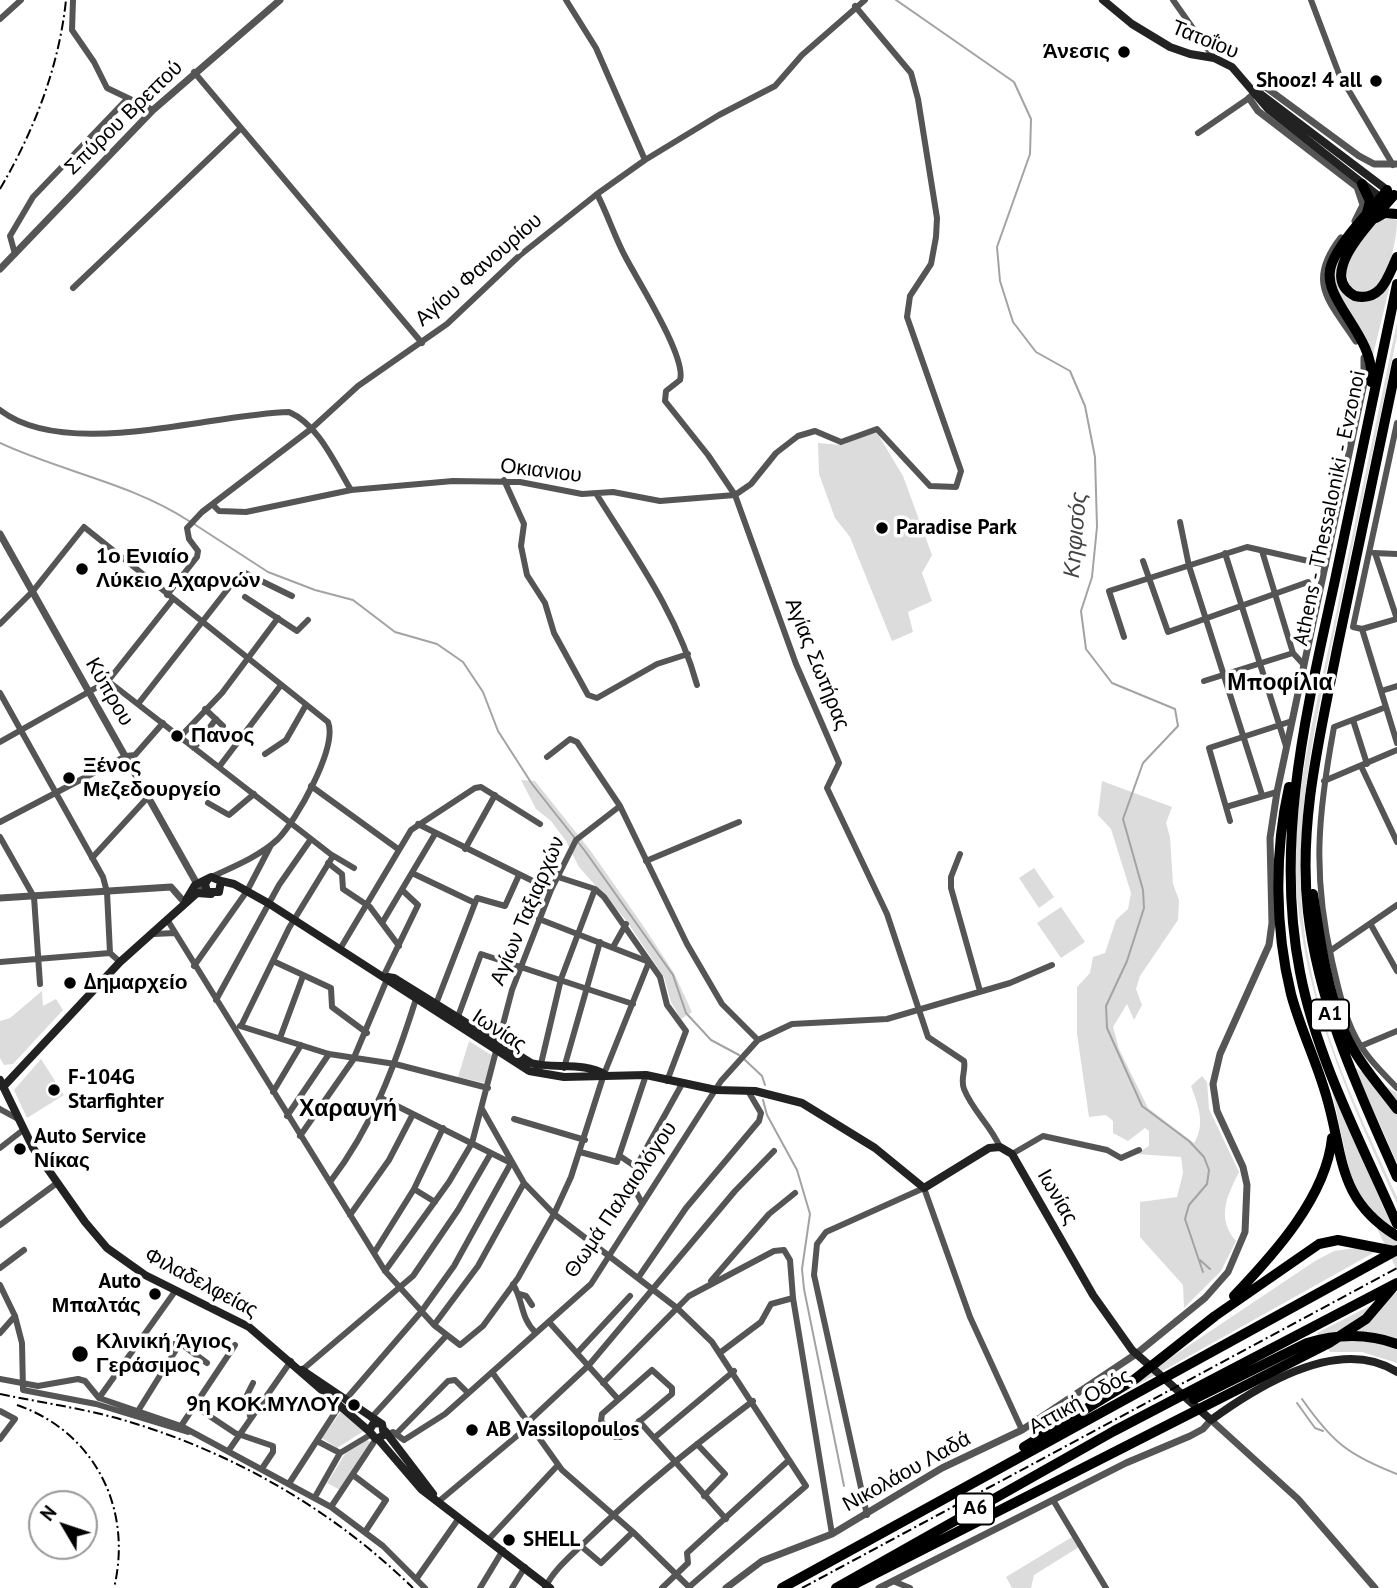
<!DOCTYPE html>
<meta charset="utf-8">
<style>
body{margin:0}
#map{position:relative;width:1397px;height:1588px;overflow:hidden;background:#fff;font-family:"PT Sans",sans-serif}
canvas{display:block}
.north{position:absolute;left:28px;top:1490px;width:70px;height:70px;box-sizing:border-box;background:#fff;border:2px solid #999;border-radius:50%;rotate:309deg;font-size:19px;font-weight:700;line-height:28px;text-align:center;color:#000}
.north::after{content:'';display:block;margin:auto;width:24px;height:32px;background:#000;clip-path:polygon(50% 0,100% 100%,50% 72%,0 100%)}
</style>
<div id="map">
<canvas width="1397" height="1588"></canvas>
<div class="north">N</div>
</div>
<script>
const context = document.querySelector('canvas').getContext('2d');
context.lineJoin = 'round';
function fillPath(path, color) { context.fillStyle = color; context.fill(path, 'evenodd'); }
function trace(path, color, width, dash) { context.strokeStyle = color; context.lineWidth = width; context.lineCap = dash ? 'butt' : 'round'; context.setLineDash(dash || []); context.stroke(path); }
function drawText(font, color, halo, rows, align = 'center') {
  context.font = font + ' "PT Sans",sans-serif'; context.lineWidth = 7; context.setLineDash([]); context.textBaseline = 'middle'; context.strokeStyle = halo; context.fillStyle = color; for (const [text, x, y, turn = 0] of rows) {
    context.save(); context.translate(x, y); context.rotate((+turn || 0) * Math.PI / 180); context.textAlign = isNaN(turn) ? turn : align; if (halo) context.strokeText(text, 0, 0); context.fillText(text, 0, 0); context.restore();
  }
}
fillPath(new Path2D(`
 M1391,218l6,2c0,23 -12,88 -47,68l-6,-24 32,-42z
 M1340,258l-3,23 23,19 32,-23 -19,78c-9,-31 -32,-48 -41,-80z
 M1397,322v14c-19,92 -39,183 -58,274 -25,121 -54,237 -28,360 16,80 53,153 86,227v7c-44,-99 -84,-180 -98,-289 -13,-96 14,-194 34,-287 21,-102 43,-204 64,-306z
 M876,431l27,45 29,79 -10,18 10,28 -24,11 5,20 -21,9 -42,-104 -15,-19 -16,-44 -1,-31 24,2z
 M521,780l14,1 55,69 54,77 30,46 18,39 -11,7 -10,-17 -7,-25 -38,-57 -47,-53 -13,-26 -15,-20 -15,-12z
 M1102,781l70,26 -6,16 4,14 3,47 6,16 -1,20 -38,56 -4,13 6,16 -8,15 -7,-16 -14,23 6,22 29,59 46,35c12,-19 4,-38 -3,-57l11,-10 5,6 2,27 30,63c-12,24 -23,46 -3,69l-15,30 -37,37 -1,-23 -43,-48v-35l37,-5 6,-24 -2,-16 -45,-3 13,-8v-15l-4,-3 -17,13 -15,-8v-12l-7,-6 -17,2 -12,-83v-47l13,-14 3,-16 12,-4 11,-33 12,-11 3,-16 -20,-64 -13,-14z
 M1034,868l20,29 -15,11 -20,-30z
 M1061,907l24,35 -24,16 -24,-35z
 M42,991l1,15 13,-7 7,11 -50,54 -9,1 -4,-7v-37l10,-3z
 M469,1041l24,15 -8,27 -27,-6z
 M41,1059l23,36 -37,23 -13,-28z
 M1354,1067l43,26v70z
 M1332,1091l65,146v33l-28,-58 -17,-28z
 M1356,1248l19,4 -284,159 224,-150 19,-10z
 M1397,1292v71l-35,-11h-32l-13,-19z
 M342,1410l22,21 -27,17 -15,-10z
 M367,1440l5,3 -32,47 -13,-7 18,-29z
 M1072,1537l7,10 -45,28 -3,13h-19l-6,-11z`), '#dcdcdc');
trace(new Path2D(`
 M896,0l118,82 17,37 -1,35 -33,93 3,34 13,41 23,30 34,19 15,35 10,51 2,70 -5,50 -11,34 5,38 26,34 63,26 3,17 -35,37 -20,56 20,71 1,18 -17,53 -21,45 1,22 35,78 47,35 15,16 5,13 -2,14 -18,21 -4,14 18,53
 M0,443c62,29 131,40 189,78
 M194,524l74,48 47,18 38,10 42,32 42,12 26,18 20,30 15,39 34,53 53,67 88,124 13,38 25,27 28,15
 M744,1059l18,17 3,9
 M763,1100l4,15 30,55 13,44 -8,55 2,20 40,197
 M1200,1260l10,9
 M1302,1399c30,43 46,56 95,75
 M1297,1403l18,25 8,3`), '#a3a3a3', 2);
trace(new Path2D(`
 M73,0l-1,30 22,32 13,26 46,22
 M566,0l30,48 49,112
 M1173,0l41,58
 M1311,0l28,74 54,91
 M0,19l21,-19
 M194,72l228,271
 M1198,133l51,-35
 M597,194c11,21 18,44 29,64 12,23 61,100 54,122l-14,11 -1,10 43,54 27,40 61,169 43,99 -12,25 60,126 41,123 36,24c2,10 -4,18 0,28 8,21 27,37 36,58
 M15,254l-5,-18 23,-39 94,-98
 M73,288l167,-159
 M0,410c66,51 210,4 289,2 30,13 46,52 62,78
 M1397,423l-44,204 9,2 35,-10
 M504,480l20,44 -3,22 6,29 18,28 9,30 34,62 9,3 60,-34 31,-10
 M597,495c38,61 81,120 100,190
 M213,505l6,6 27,1 105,-22 102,-9 67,1 62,12 31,-2 47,9 75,-6 16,-11 25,-31 22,-17 17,-5 26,11 36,-13 53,57 26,1 5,-16 -54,-154 3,-21 21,-32 5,-27 1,-19 -19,-119 -7,-26 -56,-67
 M1180,522l9,44 73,229
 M1262,551l31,102
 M1225,553l61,193
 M1374,553l23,1
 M1375,553l22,66
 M1143,561l25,71 140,-50 9,24
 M167,595l30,-38 1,-6 -9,-12 -2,-11 15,-16 109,-83 47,-43 89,-62 72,-68 78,-62 48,-34 74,-45 56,-29 27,-31 63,-55
 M245,597l52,34 11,-11
 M0,624l33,-33 51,-64 244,195c10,25 -32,99 -50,117 -18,17 -45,28 -67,38
 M1362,629l35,114
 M1124,637l-15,-46 138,-44 79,18
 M108,681l225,175 -44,72 -48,98
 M1204,681l89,-28 11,12
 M1381,691l16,-5
 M0,693l103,184 4,15 3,61
 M138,704l100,-128 7,-3 47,23
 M1386,707l-52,20c-16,87 -22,147 -2,234 6,26 12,54 24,77 10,19 27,35 41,50
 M205,709l18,17
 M1353,720l14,44
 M180,737l42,-44 56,-75
 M0,742l108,-61 65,-82
 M194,748l22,-29
 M265,754l21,-14 20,-35
 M547,757l23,-18 7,3 43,64 67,138 35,60 36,36
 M1361,766l36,76
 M219,767l62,-82
 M1324,781l73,-31
 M311,786l87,63
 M208,803l21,12 25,-21
 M1226,807l51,-15
 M1230,821l-21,-73 83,-27
 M0,822l126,-66 9,-1 28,-32
 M418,824l133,66
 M0,837l34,60 6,87
 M465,849l30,-54
 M960,854l-9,23v11l29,103
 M332,855l22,13
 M92,858l56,-61
 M646,861l93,-39
 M328,863l14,11 1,15 27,18 29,39
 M412,873l63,30
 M558,877l37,12 9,8 56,80 7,28 19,26 -19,50
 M168,921l217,350 49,54 26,20 23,-19 35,-48 36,-64 17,-37 33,-103 45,-112 -110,-43
 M382,923l53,-89
 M1371,925l26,46
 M154,934l21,-1
 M613,947l13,-23
 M340,949l71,-119 64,-42 6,-1 59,37
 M1330,951l67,-46
 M273,961l58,27 1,19 35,26
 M0,962l110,-9 10,9
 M194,966l53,-75 24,-46
 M384,975l34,-70 -16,-15
 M216,1000l63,-115 32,-46
 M436,1004l41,-106 28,8 14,-31
 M456,1022l25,-68 152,50
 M240,1026l89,28 66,10 93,24
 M280,1038l23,-62
 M1361,1046l36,-15
 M540,1068l21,-89 34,-90
 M564,1068l36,-126
 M273,1092l28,-47
 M0,1109l18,10
 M482,1109l42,74 30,31 123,94 35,34 94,144 -117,101
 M287,1116l42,-62
 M514,1119l71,21
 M300,1136l53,-76 35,-83
 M0,1148l23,-18
 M580,1152l37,10 29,-87
 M1012,1154l31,-18 64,14 14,8 18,-8
 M620,1156l16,11 46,-83
 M636,1167l-1,23 7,13
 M330,1182c43,-56 65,-117 86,-183
 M414,1189l21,13
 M350,1215l39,-55 24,-46
 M0,1225l57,-42
 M374,1253l40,-64 29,-61
 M0,1268l24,-18
 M385,1271l64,-89 23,-39 40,-153 39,-100 25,-50 44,-34
 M638,1278l48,-70 73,-87 2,-8 -13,-22
 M711,1281l58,-67 26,-21
 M513,1284c11,18 7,34 23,49
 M0,1285l15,31 7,27 1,47 73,14 92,28
 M519,1294l7,2 6,9
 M549,1322l69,77
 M434,1325l44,-59 46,-83
 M0,1333l15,-17
 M140,1338l44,8 23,17
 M721,1352l40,-30 10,-18 22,-6
 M577,1353l53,-57
 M302,1370l111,-94 45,-66 33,-57
 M652,1370l20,18v6l-51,43h-6l-14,-16 1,-7z
 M492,1372l70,98 71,62 57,56
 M0,1379l38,7 40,-7 7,2 14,17 82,28 150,81 52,39 42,42
 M603,1383l86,-87 85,-45 10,-1 6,10 3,38 39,236
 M99,1398l77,-108
 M346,1399l75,-87 33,-46 57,-103 -130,-65
 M193,1405l42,28 38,13v6l-10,15
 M0,1411l15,8 -15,20
 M138,1411l41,-66
 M250,1416l-3,-21 6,-12
 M371,1418l75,-82
 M639,1421l87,98
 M528,1422l61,-57 146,-174 39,-40
 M181,1426l54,-81
 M396,1434l52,-53 7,-1 13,13
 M385,1435l8,-3 11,8 41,-26 146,-130 130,-203 37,-41 34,-16 95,-5 123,-36 42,-18
 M654,1438l80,-67
 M317,1441l23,12
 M697,1444l28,30 -21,22
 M229,1450l62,-89
 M353,1475l33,25 -21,32
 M290,1482l50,-77
 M315,1497l25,-44 30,-18
 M1053,1500l53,88
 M438,1502l92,-77
 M331,1507l45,-68
 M867,1515l-53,-240 3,-31 9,-12 98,-44 46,129 52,113
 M489,1539l69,-74
 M581,1546l20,17 32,-31
 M417,1578l42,-60
 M893,1581l17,7
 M480,1588l23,-38
 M512,1588l13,-21
 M545,1588c9,-19 28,-34 42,-48 52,-51 108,-95 166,-139
 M662,1588l26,-25 -1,-10 102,-93`), '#555', 6);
trace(new Path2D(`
 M1355,221l8,-16 -6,-18 -99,-76 -9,-13 15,-12 95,70 15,8h23
 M1341,238c-35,45 -11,63 15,103
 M0,269l153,-159 127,-110
 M0,534l201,357
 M0,898l171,-11 14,16
 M726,1588l36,-27 70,-27 110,-66 80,-38 114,-76 69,-56 23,-26 17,-40 2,-47 -4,-18 -26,-56 -4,-27 7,-30 49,-109 3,-22 -2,-85 7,-46 87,-409v-25
 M879,1588l247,-125 64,-27 13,-7 8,-9 87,79 77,89`), '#555', 7);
trace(new Path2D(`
 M1103,0l29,24 38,23 20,7 24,4 18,9 36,42 113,89
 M1259,93l128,97
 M221,881l13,3 34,19 261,168 35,6 82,-2 70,15 39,1 47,12 73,45 49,40 65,-40 11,-1 12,7 81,141 39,55 79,70c48,-35 129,-85 186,-48
 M186,900l9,-15 16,-8 10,4 -2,11h-12l-2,-8 3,-5
 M388,977l6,1 137,85c22,6 54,-1 73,11
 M0,1080l33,68 52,74 22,26 38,27 104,52 120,104
 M3,1087l117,-125 77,-69 14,1
 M302,1370l80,54 2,11 -8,4 -7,-8 4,-7 5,-1
 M385,1431l48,63
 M378,1439l43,50 129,99`), '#222', 8);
trace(new Path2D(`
 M1362,184l8,17 -3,12
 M1394,195c-18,22 -80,79 -39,101 27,6 33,-20 42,-39
 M1376,218l9,-5 12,1
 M1397,284c-21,99 -41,197 -62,296 -28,129 -61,260 -35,392 17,88 61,170 97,252
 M1397,363c-21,96 -40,191 -60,286 -17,87 -39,174 -29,263 11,95 51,179 89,265
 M1371,382c6,-48 -54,-83 -39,-119 11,-26 38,-51 55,-73
 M1289,787c-15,66 -14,142 2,207 9,34 25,66 35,101 18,59 10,104 71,141
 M1313,894c7,46 14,96 32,139 12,28 34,52 52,76
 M1234,1296c40,-42 92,-99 98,-158
 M1194,1399l113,-56c30,-9 60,-10 90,1
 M1024,1447l111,-68 80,-63 104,-72 19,-4 56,11
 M782,1588l615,-338
 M836,1588l278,-157 283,-148
 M847,1588l482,-245 37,-24 28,-33`), '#000', 10);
trace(new Path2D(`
 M0,189c34,-58 59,-122 66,-189
 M0,1394c43,9 88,15 130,28 106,32 204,89 283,166
 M17,1405c78,27 116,104 97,183
 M802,1588l595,-320`), '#000', 2, [10, 3.5, 2, 3.5]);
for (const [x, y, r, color] of [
 [1124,52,7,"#000"],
 [1376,81,7,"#000"],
 [882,528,7,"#000"],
 [82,569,7,"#000"],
 [177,736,7,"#000"],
 [69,778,7,"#000"],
 [70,983,7,"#000"],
 [54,1090,7,"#000"],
 [20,1149,7,"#000"],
 [155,1294,7,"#000"],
 [80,1354,9,"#000"],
 [354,1405,7,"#000"],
 [472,1430,7,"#000"],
 [509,1540,7,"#000"]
]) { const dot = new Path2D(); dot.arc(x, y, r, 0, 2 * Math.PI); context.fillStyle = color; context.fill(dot); trace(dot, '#fff', 2.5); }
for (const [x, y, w] of [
 [1330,1015,38],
 [975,1509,38]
]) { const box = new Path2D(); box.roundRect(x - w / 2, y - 15.5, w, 31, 5); context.fillStyle = '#fff'; context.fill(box); trace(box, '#000', 2); }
drawText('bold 19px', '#000', null, [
 ["Α1",1330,1015],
 ["Α6",975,1509]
]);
drawText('21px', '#000', '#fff', [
 ["Τατοΐου",1205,40,22],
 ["Σπύρου Βρεττού",124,118,-44],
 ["Αγίου Φανουρίου",479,270,-41],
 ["Οκιανιου",541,471,7],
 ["Athens - Thessaloniki - Evzonoi",1330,508,-78],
 ["Αγίας Σωτήρας",817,664,68],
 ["Κύπρου",109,692,60],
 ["Αγίων Ταξιαρχών",528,911,-67],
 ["Ιωνίας",499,1031,33],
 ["Ιωνίας",1057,1197,60],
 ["Θωμά Παλαιολόγου",621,1200,-56],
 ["Φιλαδελφείας",201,1283,28],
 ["Αττική Οδός",1080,1402,-29],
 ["Νικολάου Λαδά",907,1472,-29]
]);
drawText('bold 21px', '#000', '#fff', [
 ["Άνεσις",1110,52,"right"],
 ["Shooz! 4 all",1362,81,"right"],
 ["Paradise Park",896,528],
 ["1ο Ενιαίο",96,557],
 ["Λύκειο Αχαρνών",96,581],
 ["Πανος",191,736],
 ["Ξένος",83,766],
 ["Μεζεδουργείο",83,790],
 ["Δημαρχείο",84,983],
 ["F-104G",68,1078],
 ["Starfighter",68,1102],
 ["Auto Service",34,1137],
 ["Νίκας",34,1161],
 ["Auto",141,1282,"right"],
 ["Μπαλτάς",141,1306,"right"],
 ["Κλινική Άγιος",96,1342],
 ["Γεράσιμος",96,1366],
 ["9η ΚΟΚ.ΜΥΛΟΥ",340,1405,"right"],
 ["AB Vassilopoulos",486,1430],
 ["SHELL",523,1540]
], 'left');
drawText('italic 23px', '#444', '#fff', [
 ["Κηφισός",1076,535,-85]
]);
drawText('bold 23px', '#000', '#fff', [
 ["Μποφίλια",1280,683],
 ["Χαραυγή",348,1109]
]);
</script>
